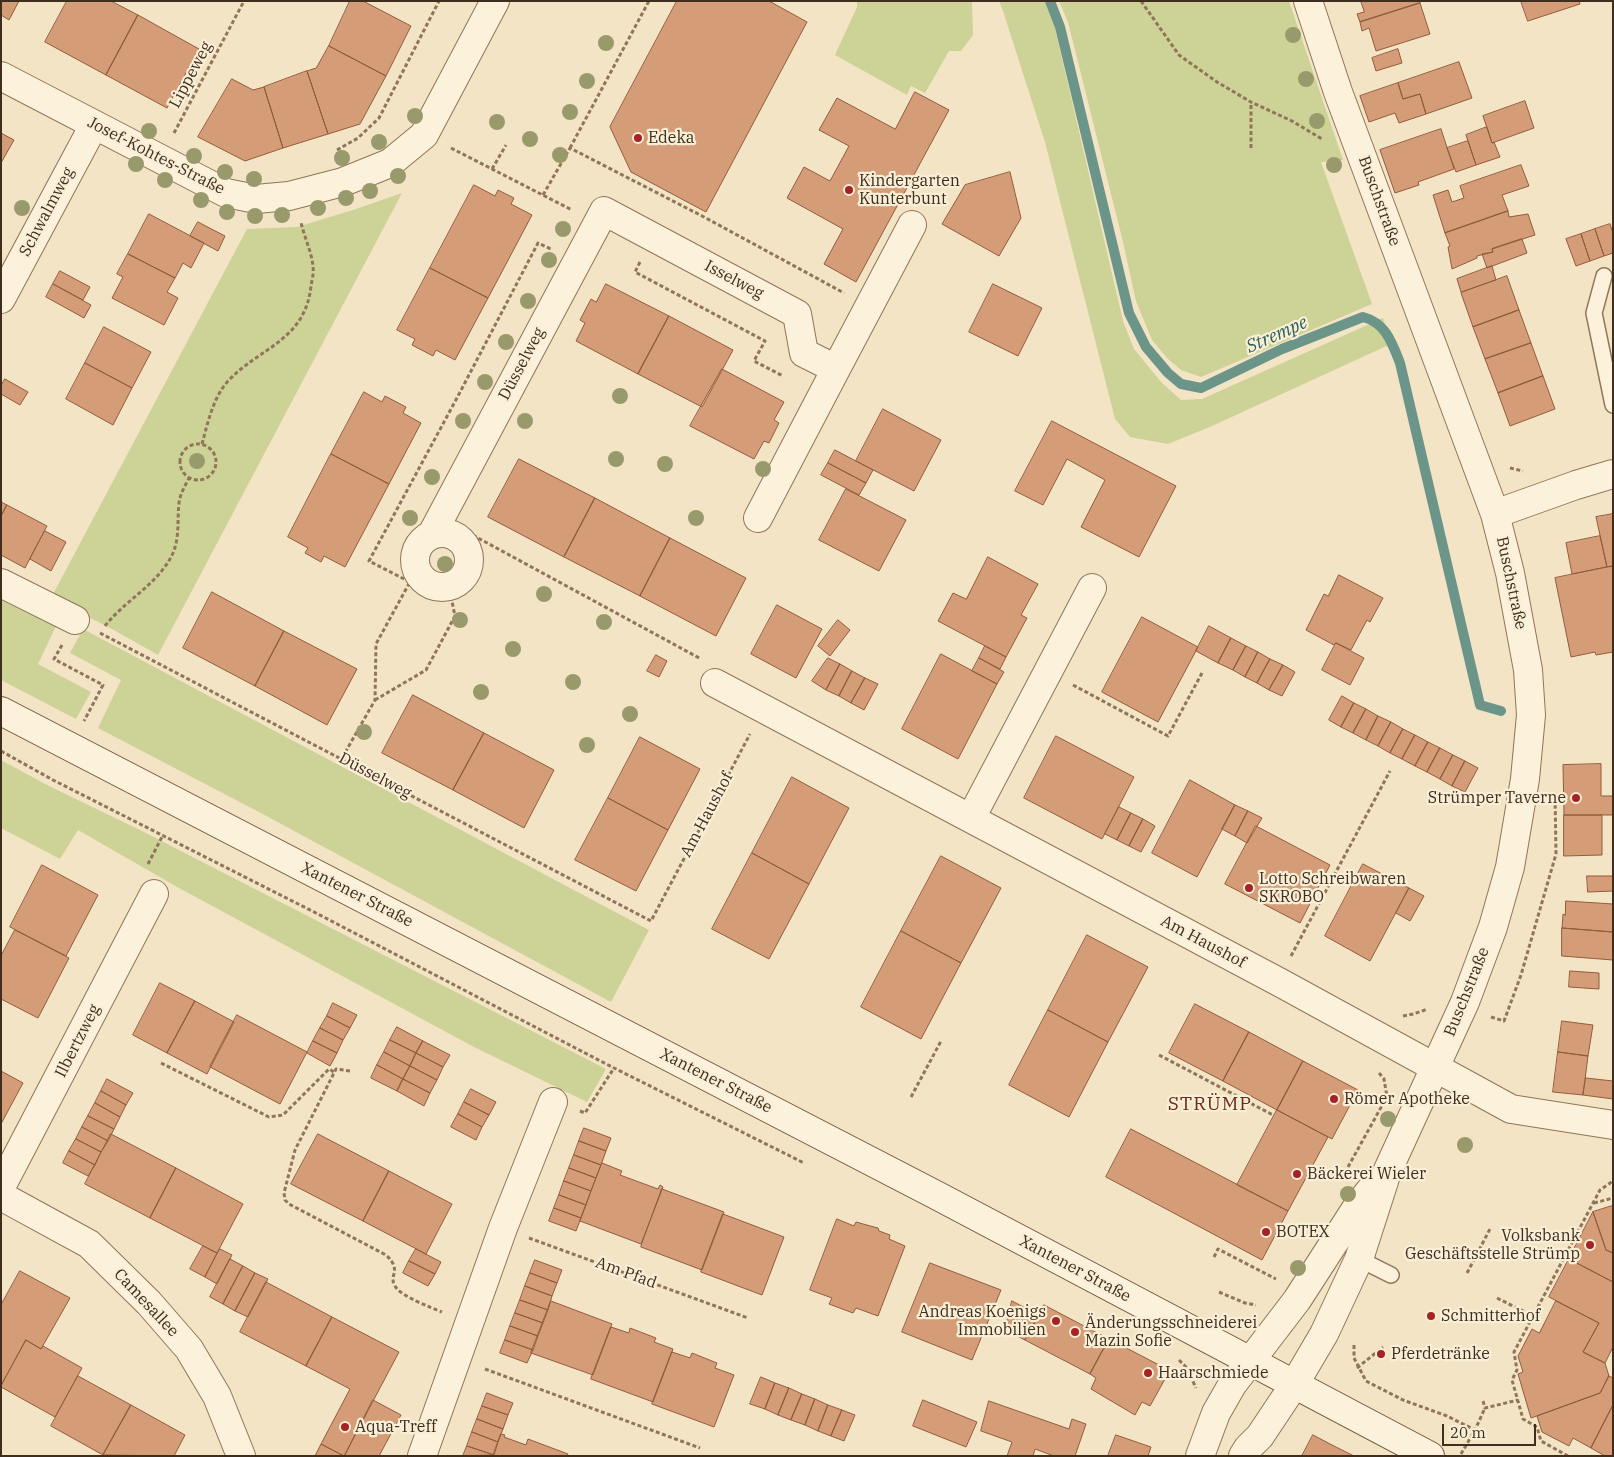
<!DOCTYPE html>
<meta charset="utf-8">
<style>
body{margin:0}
#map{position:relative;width:1614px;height:1457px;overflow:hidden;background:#f3e4c5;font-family:"IBM Plex Serif",serif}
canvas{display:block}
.frame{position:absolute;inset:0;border:2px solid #3f2d1e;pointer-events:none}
.scale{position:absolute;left:1442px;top:1424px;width:94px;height:22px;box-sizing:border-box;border:2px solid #3f2d1e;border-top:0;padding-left:6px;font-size:15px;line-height:18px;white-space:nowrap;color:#3f2d1e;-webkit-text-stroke:4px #f9eed6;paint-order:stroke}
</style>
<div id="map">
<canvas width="1614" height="1457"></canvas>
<div class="frame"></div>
<div class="scale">20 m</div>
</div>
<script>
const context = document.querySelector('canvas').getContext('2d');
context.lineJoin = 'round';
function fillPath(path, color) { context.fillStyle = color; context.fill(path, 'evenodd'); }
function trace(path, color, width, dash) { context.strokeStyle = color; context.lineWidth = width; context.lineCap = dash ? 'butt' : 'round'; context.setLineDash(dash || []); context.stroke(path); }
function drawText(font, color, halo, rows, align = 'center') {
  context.font = font + ' "IBM Plex Serif",serif'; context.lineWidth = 4.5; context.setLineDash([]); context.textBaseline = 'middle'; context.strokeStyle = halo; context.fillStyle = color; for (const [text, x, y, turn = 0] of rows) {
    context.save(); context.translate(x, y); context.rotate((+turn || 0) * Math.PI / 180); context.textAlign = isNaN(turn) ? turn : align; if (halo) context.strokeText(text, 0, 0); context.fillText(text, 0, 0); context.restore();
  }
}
fillPath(new Path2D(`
 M857,1h115l1,34 -12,16h-12l-24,42 -14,-7 -4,9 -72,-40 22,-48z
 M999,1h46l9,23 69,297 11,28 27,33 20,18 21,-1 181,-81 8,26 -179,82 -44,18 -38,-7 -15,-18 -70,-277 -42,-131z
 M1059,1h230l54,159 -22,2 51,142 -171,73 -20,-7 -14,-12 -15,-18 -16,-39 -13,-59 -55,-220z
 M402,193l-244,462 -46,-26 -61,-31 196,-369 50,-2 59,-18z
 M1,596l56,28 -19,40 53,28 -15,27 -75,-39z
 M83,629l566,301 -38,72 -352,-190 -161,-84 23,-48 -51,-27z
 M1,760l48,26 89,43 468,240 -19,33 -113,-55 -295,-159 -101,-58 -18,29 -59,-31z`), '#cdd297');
trace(new Path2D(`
 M1050,1l10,26 69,286 17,34 22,26 13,11 20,4 81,-39 81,-32c23,6 29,26 37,46l80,342 21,6`), '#6c958a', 10);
const building = new Path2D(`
 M1,1h18l-10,19 -8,-5z
 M67,1h44l27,14 -32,60 -61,-33z
 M350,1h13l48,25 -25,50 -57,-30z
 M677,1h92l38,21 -101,190 -75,-40 -21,-45z
 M1361,1h59v2l-60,19 -3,-8 7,-2z
 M1521,1h58l1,3 -52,17z
 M1420,3l10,31 -54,17 -7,-23 -7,3 -2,-9z
 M138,15l61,34 -32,59 -61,-33z
 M329,46l57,30 -26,48 -32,10 -21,-63 9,-3z
 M1398,49l4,14 -26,8 -4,-13z
 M1459,62l13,36 -46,16 -6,-20 -17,5 -5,-16z
 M307,71l21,63 -45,14 -19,-61z
 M232,79l21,11 11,-3 19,61 -38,13 -47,-24z
 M1398,83l5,16 17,-5 6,20 -27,9 -4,-10 -26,9 -9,-26z
 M915,92l34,18 -93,172 -32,-18 19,-35 -56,-31 17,-31 26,14 19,-35 -30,-16 18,-32 58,31z
 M1525,101l9,27 -42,15 -9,-27z
 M1487,127l5,16 2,-1 6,15 -24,8 -10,-30z
 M1441,129l13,40 -36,13 1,3 -24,8 -15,-43z
 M1,133l13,7 -13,23z
 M1468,141l8,24 -20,7 -9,-24z
 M1521,165l8,21 -27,9 6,16 -63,22 -12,-38 15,-5 4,12 12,-4 -4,-12z
 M1010,172l11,46 -22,38 -57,-32 23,-39z
 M474,185l21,11 3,-6 16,8 -3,6 21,11 -44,83 -58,-30z
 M1508,211l1,6 19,-3 7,21 -43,14 1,3 -16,4v2l-25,11 -4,-22 2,-1 -5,-13z
 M149,214l55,29 -13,25 -8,-5 -8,15 -47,-24z
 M198,222l27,14 -7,15 -28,-15z
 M1610,224l3,9v20l-9,3 -9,-27z
 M1595,229l9,27 -14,5 -9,-27z
 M1581,234l9,27 -14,5 -10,-27z
 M1522,239l5,14 -40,15 -5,-14 11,-2 -1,-3z
 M128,254l47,24 -8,14 11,6 -14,27 -52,-27 11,-21 -6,-3z
 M1492,266l4,14 -35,12 -4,-13z
 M430,268l58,30 -33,62 -19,-10 -3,6 -21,-11 3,-6 -18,-9z
 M60,271l30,16 -7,13 -30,-16z
 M1507,276l12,34 -46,17 -12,-34z
 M53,284l38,21 -7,13 -38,-21z
 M606,284l63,32 -31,58 -62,-33 9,-18 -5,-3 11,-21 5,3z
 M993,284l49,24 -24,48 -49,-24z
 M1519,310l12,33 -46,16 -12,-32z
 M669,316l64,34 -31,57 -64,-33z
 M104,327l47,25 -19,36 -47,-25z
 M1531,343l12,33 -45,17 -13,-34z
 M85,363l47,25 -19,37 -47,-26z
 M722,369l62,33 -10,18 5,3 -10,20 -5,-2 -10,18 -64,-33z
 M1543,376l12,33 -45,17 -12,-33z
 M5,379l23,13 -8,13 -19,-11v-8z
 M364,392l18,10 3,-6 21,11 -3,6 18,10 -32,61 -58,-30z
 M883,409l58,31 -27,51 -58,-30z
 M1052,421l124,65 -37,71 -58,-30 24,-47 -38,-21 -24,46 -28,-14z
 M835,450l38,20 -7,13 -38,-20z
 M331,454l58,30 -44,83 -21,-11 -3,6 -16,-9 3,-5 -20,-11z
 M519,459l76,39 -31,59 -76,-40z
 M828,463l38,20 -7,12 -38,-20z
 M846,489l60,31 -27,51 -60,-31z
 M595,498l75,40 -30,58 -76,-39z
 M1,502l6,3 -6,11z
 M7,505l40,21 -22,42 -24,-13v-39z
 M1613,514v52l-6,1 -11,-50z
 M45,531l21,11 -15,29 -21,-12z
 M1600,536l7,31 -35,7 -6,-31z
 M670,538l76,40 -30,58 -76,-40z
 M988,557l50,27 -17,31 6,3 -21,39 -68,-36 15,-28 13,6z
 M1613,566v86l-17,3 -1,-3 -24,5 -16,-79z
 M1339,575l44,23 -13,24 -3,-2 -16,30 -15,-7 -2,2 -28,-15 18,-36 4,2z
 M212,592l72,39 -29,55 -72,-38z
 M777,605l45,24 -26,49 -45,-24z
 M1142,617l56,30 -40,75 -56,-30z
 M838,620l12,10 -20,26 -12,-10z
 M1209,626l22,12 -13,25 -22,-12z
 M284,631l73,38 -30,56 -72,-39z
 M1231,638l15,8 -13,24 -15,-7z
 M1336,643l28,15 -14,27 -28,-15z
 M985,646l21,11 -6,12 -21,-11z
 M1246,646l12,6 -13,25 -12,-7z
 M1258,652l12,7 -13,24 -12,-6z
 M941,654l56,30 -39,75 -56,-30z
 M656,655l11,6 -8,16 -12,-6z
 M828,658l12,6 -14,26 -14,-9z
 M979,658l25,14 -7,12 -25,-13z
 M1270,659l13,6 -14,25 -12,-7z
 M840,664l12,7 -13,25 -13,-6z
 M1283,665l12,7 -13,24 -13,-6z
 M852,671l13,7 -14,25 -12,-7z
 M865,678l13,6 -14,26 -13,-7z
 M413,695l71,38 -31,57 -71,-37z
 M1342,696l12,7 -13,24 -12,-7z
 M1354,703l12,6 -13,24 -12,-6z
 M1366,709l12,7 -12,24 -13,-7z
 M1378,716l13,6 -13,24 -12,-6z
 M1391,722l12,7 -13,24 -12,-7z
 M1403,729l12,6 -13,24 -12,-6z
 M484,733l70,37 -30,58 -71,-38z
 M1415,735l13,7 -13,24 -13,-7z
 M1056,736l78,41 -32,62 -78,-41z
 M640,737l60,32 -32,61 -60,-32z
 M1428,742l12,6 -13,24 -12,-6z
 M1440,748l13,7 -13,24 -13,-7z
 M1453,755l12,6 -13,25 -12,-7z
 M1465,761l13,7 -13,24 -13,-6z
 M1601,764v32h12v19h-49l-1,-50z
 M792,777l57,31 -40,76 -57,-31z
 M1190,780l45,25 -38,72 -45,-24z
 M608,798l60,32 -32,61 -61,-31z
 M1235,805l13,6 -13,25 -13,-7z
 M1119,807l12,6 -14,27 -12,-6z
 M1248,811l14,7 -15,25 -12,-7z
 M1131,813l12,6 -14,27 -12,-6z
 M1564,815h38v40l-38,1z
 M1143,819l12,7 -14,26 -12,-6z
 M1256,826l74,39 -30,58 -75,-39z
 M752,853l57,31 -40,75 -57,-30z
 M941,856l60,32 -40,75 -60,-32z
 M1363,864l46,24 -39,73 -45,-25z
 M42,865l56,30 -32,61 -56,-29z
 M1587,876h26v15l-25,1z
 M1409,888l15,8 -14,25 -14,-8z
 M1566,901l47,3v28l-51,-4 1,-14 2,1z
 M1562,928l51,4v28l-51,-4z
 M15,930l54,28 -31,60 -37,-19v-43z
 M901,931l60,32 -40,76 -60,-32z
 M1087,935l61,32 -40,75 -60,-32z
 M1570,971l29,2v16l-30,-2z
 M160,983l35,18 -28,52 -34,-18z
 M195,1001l39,21 -27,52 -40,-21z
 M333,1003l24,12 -7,13 -23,-12z
 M1195,1004l54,28 -26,49 -54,-28z
 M1048,1010l60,32 -39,75 -60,-32z
 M237,1015l70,37 -27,52 -70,-37z
 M327,1016l23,12 -7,12 -23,-12z
 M1562,1021l31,4 -5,31 -30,-4z
 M397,1027l26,14 -7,12 -26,-13z
 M320,1028l23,12 -6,13 -24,-12z
 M1249,1032l54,29 -26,49 -54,-29z
 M390,1040l26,13 -6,13 -26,-14z
 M313,1041l24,12 -7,13 -23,-13z
 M423,1041l27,14 -7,12 -27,-14z
 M384,1052l26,14 -7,13 -26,-14z
 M1558,1052l30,4 -5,39 -30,-3z
 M416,1053l27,14 -6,13 -27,-14z
 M1303,1061l55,29 -26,49 -55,-29z
 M377,1065l26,14 -6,12 -26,-13z
 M410,1066l27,14 -7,13 -27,-14z
 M1,1071l22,12 -22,41z
 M1586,1078l27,3v18l-30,-4z
 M107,1079l26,14 -7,12 -25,-14z
 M403,1079l27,14 -6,13 -27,-15z
 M471,1089l25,13 -7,13 -25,-13z
 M101,1091l25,14 -6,12 -25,-14z
 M464,1102l25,13 -7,12 -24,-13z
 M95,1103l25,14 -6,12 -26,-13z
 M1277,1110l51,27 -40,74 -51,-26z
 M458,1114l24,13 -6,13 -25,-13z
 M88,1116l26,13 -6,12 -26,-14z
 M82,1127l26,14 -7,11 -25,-13z
 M584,1128l27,10 -5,13 -27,-10z
 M1131,1129l157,82 -26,49 -156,-83z
 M111,1134l65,34 -26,50 -65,-34z
 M318,1134l71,37 -26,50 -72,-37z
 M76,1139l25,13 -6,13 -26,-14z
 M579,1141l27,10 -5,14 -27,-10z
 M69,1151l26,14 -7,11 -25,-13z
 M574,1155l27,10 -5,13 -27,-10z
 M602,1163l20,8 -2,4 38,14 2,-4 3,2 -22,57 -61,-23z
 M176,1168l67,36 -26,49 -67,-35z
 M569,1168l27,10 -5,13 -27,-10z
 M389,1171l63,33 -26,50 -63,-33z
 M564,1181l27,10 -5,14 -27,-10z
 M662,1189l62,23 -22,58 -61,-23z
 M559,1195l27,10 -5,13 -27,-10z
 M1611,1206h2v47l-7,-3 -13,-38z
 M554,1208l27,10 -5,13 -27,-10z
 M1593,1212l13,38 7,3v29l-44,-23z
 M723,1214l61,23 -22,58 -61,-23z
 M837,1219l17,7 2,-4 18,5 4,1 1,3 11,4 -1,4 16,7 -27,70 -22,-8 -3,5 -24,-9 3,-6 -22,-8z
 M203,1246l14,7 -12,24 -15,-8z
 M220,1249l12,6 -15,29 -12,-7z
 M416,1249l25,13 -6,12 -26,-13z
 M230,1259l13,7 -20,38 -13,-7z
 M1569,1259l44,23v65l-8,16 -22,-11 16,-29 -50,-26z
 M535,1260l27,10 -5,13 -27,-10z
 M409,1261l26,13 -7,12 -25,-13z
 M930,1263l71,27 -29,70 -70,-28z
 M243,1266l12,7 -20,38 -12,-7z
 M20,1271l50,27 -29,51 -15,-9 -25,45v-80z
 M255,1273l13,6 -20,38 -13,-6z
 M530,1273l27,10 -5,13 -27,-10z
 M266,1282l66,35 -26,49 -66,-34z
 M525,1286l27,10 -4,14 -28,-10z
 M520,1300l28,10 -5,13 -28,-10z
 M551,1301l61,23 -19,51 -62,-22z
 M1012,1301l27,14 -14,25 -20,-10z
 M1556,1301l43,22 -16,29 22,11 4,13 -9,17 -69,25 -13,-44 5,-2 -5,-16 14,-27 7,4z
 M1044,1305l65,34 -19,35 -65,-34z
 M515,1313l28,10 -5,13 -28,-10z
 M332,1317l67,35 -55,104 -23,-12 29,-55 -44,-23z
 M510,1326l28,10 -5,14 -28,-10z
 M611,1327l18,6 1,-5 26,10 -2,4 19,7 -20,53 -62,-23z
 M1109,1339l52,27 -2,5 2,5 4,3 -15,27 -8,-4 -7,13 -44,-26 5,-11 -6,-4z
 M26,1340l15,9 2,-3 39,22 -27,49 -54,-30z
 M505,1340l28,10 -6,13 -27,-10z
 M672,1352l18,6 2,-5 25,10 -2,5 19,7 -20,52 -62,-23z
 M78,1376l53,29 -28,50 -52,-29z
 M1609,1376l4,2v27l-22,43 -18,-10 -4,8 -27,-14 -5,-16 63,-23z
 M761,1377l14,6 -10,26 -15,-5z
 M775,1383l14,5 -11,27 -13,-6z
 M789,1388l13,6 -11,26 -13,-5z
 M487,1393l26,10 -5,12 -26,-9z
 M802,1394l13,5 -10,26 -14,-5z
 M815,1399l13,6 -10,26 -13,-6z
 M373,1400l28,15 -22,41h-64l6,-12 23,12z
 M923,1400l54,22 -11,25 -53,-21z
 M989,1401l80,28 3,-10 14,5 -11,32h-21l-19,-7 -2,7h-26l5,-14 -31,-11z
 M131,1405l54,30 -11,21 -71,-1z
 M828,1405l14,5 -11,26 -13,-5z
 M1613,1405v51h-8l-14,-8z
 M482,1406l26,9 -5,14 -26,-10z
 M842,1410l13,5 -11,26 -13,-5z
 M477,1419l26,10 -5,13 -26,-10z
 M472,1432l26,10 -4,13 -27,-9z
 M501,1434l4,1 -1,2 22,8 2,-6 40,15 -1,2h-74z
 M1116,1435l35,12 -3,9h-40z
 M1313,1435l19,10 22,11h-52z
 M467,1446l27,9 -31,1z`);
fillPath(building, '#d49c77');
trace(building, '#925c3c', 1);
const lane = new Path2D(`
 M1604,276l-10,37 19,92
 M1359,1259l32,16`);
const street = new Path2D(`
 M1,76l225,117 30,6 33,-3 54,-14 47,-19 34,-28 71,-134
 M1,299l93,-174
 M1495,514l81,-29 37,-11
 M758,518l78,-149
 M415 560a27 27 0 1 1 54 0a27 27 0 1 1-54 0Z
 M432,534l172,-323 193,103 7,39 32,16 76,-144
 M1,583l74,37
 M715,683l564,299 232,127 102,16
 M971,818l121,-230
 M1,1187l153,-293
 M1,1196l88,48 60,59 40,46 28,47 24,60
 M422,1456l81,-228 50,-126
 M1200,1456l16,-43 16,-28 65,-85 62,-96 18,-22
 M1243,1456l5,-8 12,-12 34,-51 30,-51 35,-75 28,-87 78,-170 28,-75 17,-60 15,-88 6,-64 -3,-45 -18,-97 -15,-59 -157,-422 -30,-91`);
const secondary = new Path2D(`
 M1,711l935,484 494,261`);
trace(lane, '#907559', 18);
trace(street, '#907559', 30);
trace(secondary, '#72563c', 30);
trace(new Path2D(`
 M1141,1l38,54 38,27 34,20 41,19 30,18
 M174,133l70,-132
 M451,148l121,62
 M570,148l79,-147
 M1251,148v-46
 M337,150l21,-12 21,-20 60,-117
 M492,169l14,-24
 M543,195l27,-47 134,69 140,76
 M640,262l-5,10 130,69 -11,20 29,15
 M202,444c6,-22 11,-46 26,-63 32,-34 77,-40 83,-95 1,-6 3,-13 2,-19 -1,-15 -9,-30 -12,-45
 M180 462a18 18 0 1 1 36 0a18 18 0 1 1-36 0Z
 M1510,468l13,3
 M467,532l234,127
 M410,582l-41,-21 89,-165 80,-153 13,6
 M105,626c20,-26 54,-42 68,-73 7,-17 4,-33 6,-50 1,-9 6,-17 10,-25
 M100,633l551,288 99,-187
 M62,645l-8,14 49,26 -19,36
 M1073,685l95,51 34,-63
 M375,700l51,-30 29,-54 -6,-29
 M1,751l52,29 265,134 296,154 190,95
 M342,758l33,-58 1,-56 41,-75
 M148,864l15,-29
 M1291,956l99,-185
 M1403,1016l10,-2 15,-5
 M1491,1017l13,4 17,-46 35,-121 -1,-61
 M1159,1055l114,60
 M161,1063l108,54 14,-2 46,-46 5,3
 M350,1071l-14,-2 -41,81 -11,43 1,7 4,4 97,51c17,16 2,20 9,31 5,10 37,22 47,26
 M1379,1073l5,6 3,18
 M911,1097l30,-56
 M580,1111l5,2 29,-45
 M1348,1167l36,-65
 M1594,1203l19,-5
 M529,1238l219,80
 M1214,1257l4,-8 58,30
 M1467,1273l24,-46
 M1219,1292l26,11 11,2
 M1497,1298l36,18
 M1354,1345v13l12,23 37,19 44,16 28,14
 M1179,1360l8,8 9,20
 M1357,1368l26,-21
 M485,1369l215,79
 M1483,1401l2,7 33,-8
 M1461,1454l14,-24 10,-22
 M1568,1456l-27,-15 -4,-14 -14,-8 -11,-39 5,-10 -3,-18 86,-162 13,-9`), '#907559', 3, [4, 2.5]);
trace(lane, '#fcf1da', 15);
trace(street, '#fcf1da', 28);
trace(secondary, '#fcf1da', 28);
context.fillStyle = '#999a6b';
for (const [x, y] of [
 [1293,35],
 [606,43],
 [1306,79],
 [587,81],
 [570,112],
 [415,116],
 [1317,121],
 [497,122],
 [149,131],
 [530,139],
 [379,142],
 [560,155],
 [194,156],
 [342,158],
 [136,164],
 [1334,165],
 [225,172],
 [398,176],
 [254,179],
 [165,180],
 [370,191],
 [346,198],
 [201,200],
 [22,208],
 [318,208],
 [227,212],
 [282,215],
 [255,216],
 [563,229],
 [549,260],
 [528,301],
 [506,342],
 [485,382],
 [620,396],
 [463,421],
 [525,421],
 [616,459],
 [197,461],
 [665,464],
 [763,469],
 [432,477],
 [410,518],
 [696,518],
 [445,564],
 [544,594],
 [460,620],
 [604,622],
 [513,649],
 [573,682],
 [481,692],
 [630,714],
 [364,732],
 [587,745],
 [1388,1119],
 [1465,1145],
 [1348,1194],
 [1298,1268]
]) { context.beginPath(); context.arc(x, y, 8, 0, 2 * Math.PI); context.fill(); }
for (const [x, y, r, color] of [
 [638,138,5,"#a62225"],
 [849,190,5,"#a62225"],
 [1576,798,5,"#a62225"],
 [1249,888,5,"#a62225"],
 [1334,1099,5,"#a62225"],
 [1297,1174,5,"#a62225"],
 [1266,1232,5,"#a62225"],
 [1590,1245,5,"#a62225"],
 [1431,1316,5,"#a62225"],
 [1056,1321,5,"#a62225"],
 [1075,1332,5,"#a62225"],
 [1381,1354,5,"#a62225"],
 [1148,1373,5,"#a62225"],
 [345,1427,5,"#a62225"]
]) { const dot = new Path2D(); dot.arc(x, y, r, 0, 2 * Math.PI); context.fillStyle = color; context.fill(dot); trace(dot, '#f9eed6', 2); }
drawText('16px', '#3f2d1e', '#f9eed6', [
 ["Lippeweg",191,75,-62],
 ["Josef-Kohtes-Straße",156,156,27],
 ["Buschstraße",1379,201,70],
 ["Schwalmweg",47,212,-62],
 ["Isselweg",734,280,28],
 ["Düsselweg",522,364,-62],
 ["Buschstraße",1511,583,78],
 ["Düsselweg",375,776,28],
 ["Am Haushof",707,815,-62],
 ["Xantener Straße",357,895,27],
 ["Am Haushof",1203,942,28],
 ["Buschstraße",1467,992,-68],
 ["Ilbertzweg",78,1041,-63],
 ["Xantener Straße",716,1081,27],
 ["Xantener Straße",1075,1269,28],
 ["Am Pfad",626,1273,20],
 ["Camesallee",146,1303,47]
]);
drawText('16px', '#3f2d1e', '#f9eed6', [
 ["Edeka",648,138],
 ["Kindergarten",859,181],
 ["Kunterbunt",859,199],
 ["Strümper Taverne",1566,798,"right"],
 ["Lotto Schreibwaren",1259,879],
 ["SKROBO",1259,897],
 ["Römer Apotheke",1344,1099],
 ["Bäckerei Wieler",1307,1174],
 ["BOTEX",1276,1232],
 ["Volksbank",1580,1236,"right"],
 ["Geschäftsstelle Strümp",1580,1254,"right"],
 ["Andreas Koenigs",1046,1312,"right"],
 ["Immobilien",1046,1330,"right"],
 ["Schmitterhof",1441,1316],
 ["Änderungsschneiderei",1085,1323],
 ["Mazin Sofie",1085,1341],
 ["Pferdetränke",1391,1354],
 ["Haarschmiede",1158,1373],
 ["Aqua-Treff",355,1427]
], 'left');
drawText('italic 18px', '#2c605c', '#f9eed6', [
 ["Strempe",1277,335,-24]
]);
context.letterSpacing = '1px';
drawText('19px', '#702919', '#f9eed6', [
 ["STRÜMP",1210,1105]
]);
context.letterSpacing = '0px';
</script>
